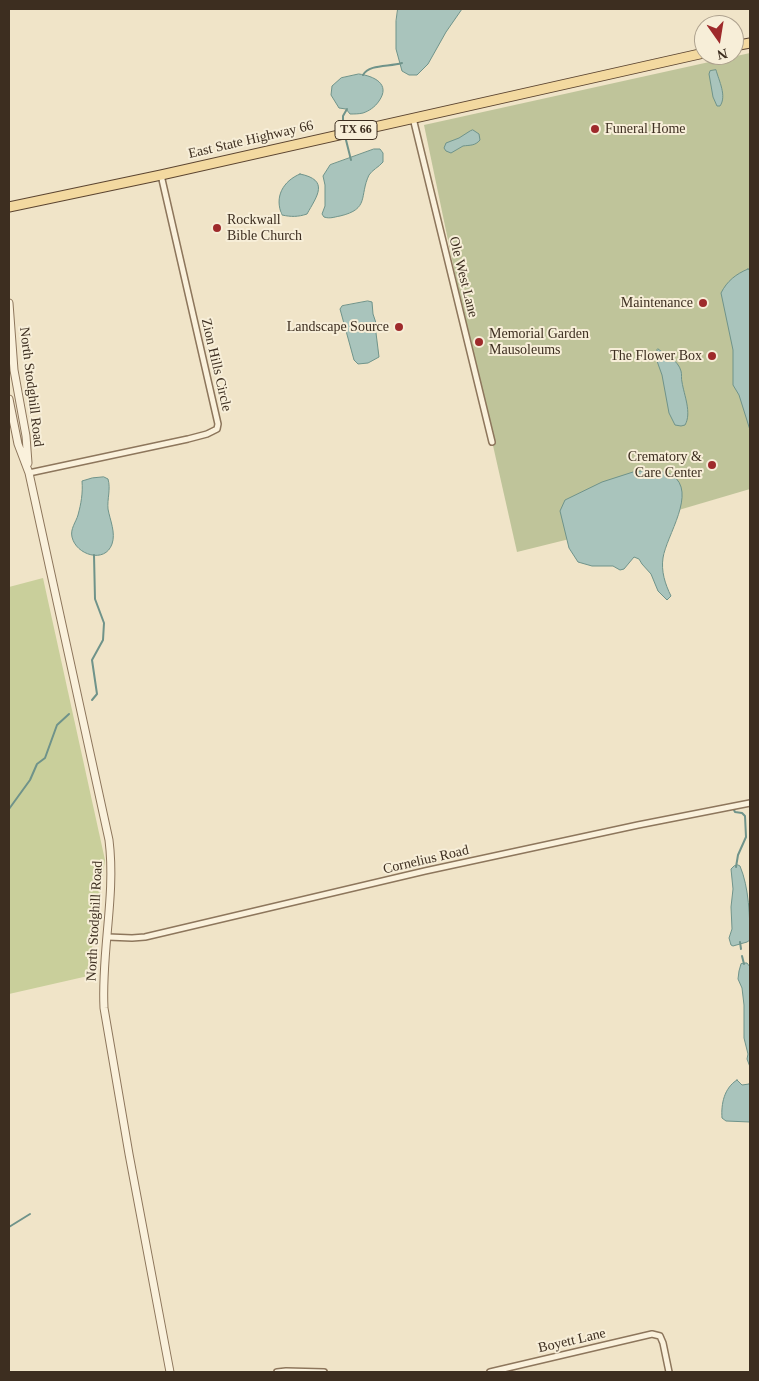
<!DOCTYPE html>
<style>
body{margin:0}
#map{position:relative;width:759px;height:1381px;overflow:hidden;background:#f0e4c8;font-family:Georgia,serif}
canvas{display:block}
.frame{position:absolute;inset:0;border:10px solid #3d2e20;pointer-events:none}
.north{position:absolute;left:694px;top:15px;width:50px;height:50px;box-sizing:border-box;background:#f7eed8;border:1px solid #ada18e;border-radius:50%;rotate:167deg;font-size:14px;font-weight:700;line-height:20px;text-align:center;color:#3d2e20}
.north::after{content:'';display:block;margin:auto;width:18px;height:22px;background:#9e2a2b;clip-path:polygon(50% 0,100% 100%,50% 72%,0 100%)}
</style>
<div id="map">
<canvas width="759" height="1381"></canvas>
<div class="frame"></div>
<div class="north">N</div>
</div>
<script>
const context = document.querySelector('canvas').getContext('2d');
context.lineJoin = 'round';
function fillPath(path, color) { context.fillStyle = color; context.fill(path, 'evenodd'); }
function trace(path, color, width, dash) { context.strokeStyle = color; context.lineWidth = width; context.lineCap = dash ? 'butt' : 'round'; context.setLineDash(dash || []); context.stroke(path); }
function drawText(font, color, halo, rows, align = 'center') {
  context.font = font + ' Georgia,serif'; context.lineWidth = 4; context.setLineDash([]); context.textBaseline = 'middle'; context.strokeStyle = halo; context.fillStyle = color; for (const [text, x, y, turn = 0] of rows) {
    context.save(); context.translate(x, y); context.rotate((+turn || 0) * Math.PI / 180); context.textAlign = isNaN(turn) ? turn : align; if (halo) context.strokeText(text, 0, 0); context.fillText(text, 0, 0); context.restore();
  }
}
fillPath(new Path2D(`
 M43,578l62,282 -17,116 -79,18v-407z`), '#c9cf9b');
fillPath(new Path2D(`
 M750,53v436l-112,33 -121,30 -53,-235 -40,-192z`), '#bfc49a');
const water = new Path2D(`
 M398,9h64l-16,23 -18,32 -11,11h-8l-7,-4 -6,-22v-28z
 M716,70c3,11 11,26 4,36h-3l-4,-9 -4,-23 1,-3z
 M359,74c15,2 32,10 20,27 -4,6 -10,10 -16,12 -4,1 -9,1 -13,1l-4,-5 -7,-1 -8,-13 1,-9 9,-8z
 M473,130l6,4 1,6c-5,6 -10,5 -17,6 -4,2 -8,5 -12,7l-5,-2 -2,-3 2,-5 13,-5 11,-7z
 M374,149h6l3,4v9c-4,5 -11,8 -14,13 -10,21 1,34 -29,41 -6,1 -10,3 -16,1l-2,-3 3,-8v-21l-2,-9 7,-11z
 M300,174c30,6 17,22 7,40 -9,3 -16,3 -25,1 -8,-18 1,-34 18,-41z
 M748,269l2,1v160l-11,-35 -6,-10v-35l-12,-57c6,-12 15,-19 27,-24z
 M368,301l4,1 1,12 4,12 -1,7 3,24 -11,6 -10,1 -4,-4 -14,-51 2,-3z
 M658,349c8,6 20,11 23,22 1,3 0,8 1,11 2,13 10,31 3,43l-4,1 -6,-1 -6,-12 -7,-38 -5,-14 1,-4 -1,-7z
 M653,470c5,1 14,2 19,5 26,17 -6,61 -9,83 -2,13 2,26 8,38l-4,4 -9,-9 -7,-17 -9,-10 -3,-5 -5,-2 -10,12 -4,1 -7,-4h-21l-14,-4 -9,-14 -9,-37 5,-11 37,-18 31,-10z
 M104,477l4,2c3,10 -1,20 0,30 2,11 8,24 4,35 -7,20 -36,11 -40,-7 -2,-8 4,-15 6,-22 3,-11 5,-22 4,-34l10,-3z
 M738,865l2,1c9,21 10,52 10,74l-3,2 -14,4 -2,-1 -2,-7 3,-9 -1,-22 2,-18 -2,-20 3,-3z
 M745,963h2l3,4v100l-3,-8 1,-5 -4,-16v-33l-2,-17 -4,-9 1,-8 2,-7z
 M737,1080l5,5 7,-1 1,-2v40l-24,-1 -4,-3c-1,-14 2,-30 15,-38z`);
fillPath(water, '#a9c4bc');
trace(water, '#6f938a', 1);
trace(new Path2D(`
 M363,75c6,-11 26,-8 39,-12
 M343,125v-9l4,-7
 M346,140l5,20
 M92,700l5,-6 -5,-34 11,-20 1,-17 -9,-24 -1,-44
 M9,809l21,-29 7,-16 8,-6 12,-33 12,-11
 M734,810l1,2 7,1 3,3 1,21 -8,18 -2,12
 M740,942l1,7
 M742,956l2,8
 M9,1227l21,-13`), '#6f938a', 2);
const minor = new Path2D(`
 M413,118l79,324
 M29,473l159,-34 19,-5 10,-5 1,-5 -57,-249
 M108,937l24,1 13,-1 280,-66 213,-46 112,-22
 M277,1372l9,-1 38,1
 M490,1372l162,-38 8,2 3,7 6,29`);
const tertiary = new Path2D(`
 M9,303l5,67 12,66 2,27
 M9,399l9,45 11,29 80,367c7,56 -8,112 -5,168l25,146 41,218`);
const primary = new Path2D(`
 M734,46l16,-3
 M9,207l152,-32 543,-122`);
trace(minor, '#8d765c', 8);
trace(tertiary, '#8d765c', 9);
trace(primary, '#5b4430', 11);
trace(minor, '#faf1dc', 5);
trace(tertiary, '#faf1dc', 7);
trace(primary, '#f3d9a0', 9);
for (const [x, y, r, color] of [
 [595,129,5,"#9e2a2b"],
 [217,228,5,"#9e2a2b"],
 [703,303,5,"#9e2a2b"],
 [399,327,5,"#9e2a2b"],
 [479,342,5,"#9e2a2b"],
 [712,356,5,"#9e2a2b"],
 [712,465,5,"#9e2a2b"]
]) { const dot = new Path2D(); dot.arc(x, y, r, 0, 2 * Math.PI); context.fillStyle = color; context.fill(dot); trace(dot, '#f7eed8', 2); }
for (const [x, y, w] of [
 [356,130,42]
]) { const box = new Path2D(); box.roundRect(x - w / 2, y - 9.5, w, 19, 4); context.fillStyle = '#f7eed8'; context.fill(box); trace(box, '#3d2e20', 1); }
drawText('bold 12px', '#3d2e20', null, [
 ["TX 66",356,130]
]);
drawText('14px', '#3d2e20', '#f7eed8', [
 ["Funeral Home",605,129,"left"],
 ["Rockwall",227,220,"left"],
 ["Bible Church",227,236,"left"],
 ["Maintenance",693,303],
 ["Landscape Source",389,327],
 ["Memorial Garden",489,334,"left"],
 ["Mausoleums",489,350,"left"],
 ["The Flower Box",702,356],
 ["Crematory &",702,457],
 ["Care Center",702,473]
], 'right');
drawText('14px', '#3d2e20', '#f7eed8', [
 ["East State Highway 66",251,140,-13],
 ["Ole West Lane",463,277,76],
 ["Zion Hills Circle",216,365,77],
 ["North Stodghill Road",31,387,83],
 ["Cornelius Road",426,860,-13],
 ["North Stodghill Road",95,921,-87],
 ["Boyett Lane",572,1341,-13]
]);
</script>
